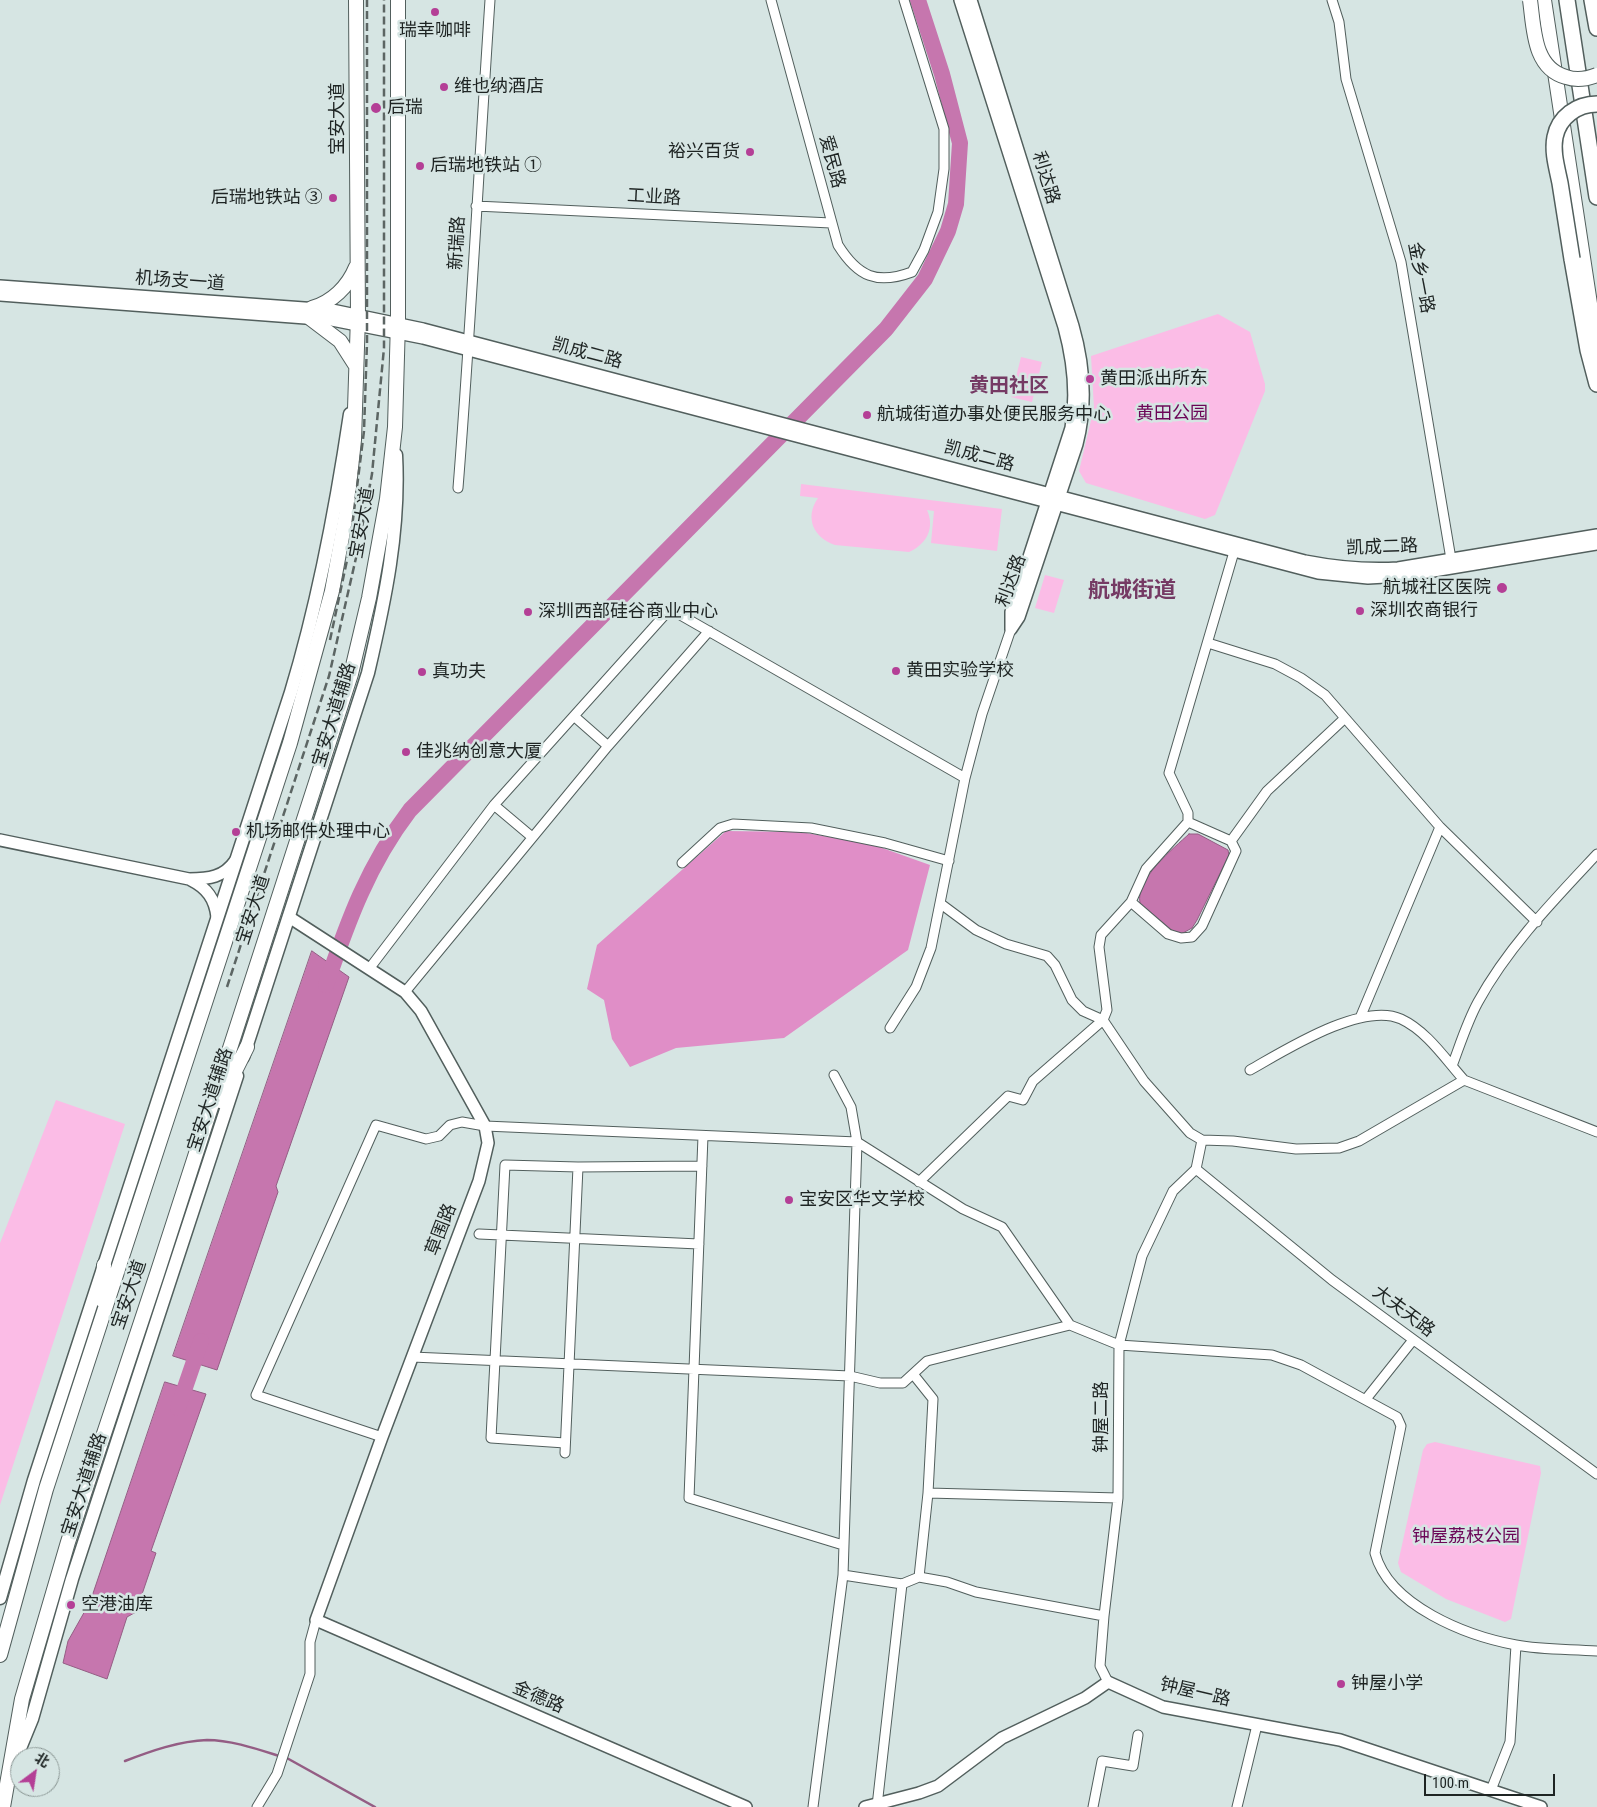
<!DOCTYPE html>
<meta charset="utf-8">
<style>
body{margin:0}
#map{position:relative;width:1597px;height:1807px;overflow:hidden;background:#d6e5e3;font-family:"Roboto Condensed","Noto Sans SC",sans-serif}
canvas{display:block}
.north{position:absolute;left:10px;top:1747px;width:50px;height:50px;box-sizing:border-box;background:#d6e5e3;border:1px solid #8c9896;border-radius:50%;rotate:31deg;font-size:14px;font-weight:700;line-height:20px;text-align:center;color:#1e2423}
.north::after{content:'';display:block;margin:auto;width:18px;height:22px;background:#b43f96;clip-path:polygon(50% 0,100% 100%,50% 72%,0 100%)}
.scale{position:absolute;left:1424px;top:1774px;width:131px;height:22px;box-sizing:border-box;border:2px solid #1e2423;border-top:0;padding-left:6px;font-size:15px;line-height:18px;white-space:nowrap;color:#1e2423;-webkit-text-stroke:4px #d6e5e3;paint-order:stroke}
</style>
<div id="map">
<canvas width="1597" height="1807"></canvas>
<div class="north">北</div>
<div class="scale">100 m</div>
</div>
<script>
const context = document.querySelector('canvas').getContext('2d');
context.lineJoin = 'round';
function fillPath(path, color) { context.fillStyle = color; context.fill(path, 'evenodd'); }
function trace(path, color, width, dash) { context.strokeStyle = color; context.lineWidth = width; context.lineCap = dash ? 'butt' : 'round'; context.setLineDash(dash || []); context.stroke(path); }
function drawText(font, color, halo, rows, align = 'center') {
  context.font = font + ' "Roboto Condensed","Noto Sans SC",sans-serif'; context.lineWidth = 5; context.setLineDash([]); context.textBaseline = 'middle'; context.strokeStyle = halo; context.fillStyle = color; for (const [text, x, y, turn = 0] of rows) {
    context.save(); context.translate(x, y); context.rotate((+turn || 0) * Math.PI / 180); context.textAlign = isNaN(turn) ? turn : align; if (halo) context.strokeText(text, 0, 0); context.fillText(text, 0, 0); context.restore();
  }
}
fillPath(new Path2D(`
 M1218,314l32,18 15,52v7l-50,124 -10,4 -119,-36 -7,-12 15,-63 -3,-52z
 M1021,357l21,5 -10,40 -21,-5z
 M801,484l201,25 -5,42 -66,-8 3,-32 -7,-1c8,18 0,34 -18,42l-74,-7c-21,-7 -31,-27 -17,-47l-18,-2z
 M1045,575l19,5 -10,33 -19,-5z
 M56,1100l69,24 -125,381v-262z
 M1435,1442l105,24 1,7 -30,146 -6,3 -59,-23 -45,-27 -3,-9 25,-113 4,-6z`), '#fbbce6');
fillPath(new Path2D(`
 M726,831l75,1 73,13 56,20 -22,85 -124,88 -108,10 -46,19 -18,-28 -8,-39 -17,-11 10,-44z`), '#e08ec7');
const water = new Path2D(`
 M1189,834h9l30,16 1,5 -32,65 -5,8 -11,6 -8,-3 -33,-28c-5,-24 34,-55 49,-69z
 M312,951l37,26 -73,209 2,6 -61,178 -44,-14z
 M165,1382l41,12 -55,157 5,2 -20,59 -9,5 -20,62 -44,-16 5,-22 22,-39z`);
fillPath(water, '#c676ae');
trace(water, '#945d84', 1);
trace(new Path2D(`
 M285,1757l90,50
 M125,1761c26,-10 54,-20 82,-21 24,0 50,9 72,16`), '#945d84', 2.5);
trace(new Path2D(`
 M326,985c22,-64 42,-120 84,-175l476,-481 39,-50 23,-48 8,-27 4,-61 -18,-69 -24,-74
 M178,1408l23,-67`), '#c676ae', 16);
const minor = new Path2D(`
 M771,0l67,245c20,32 39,40 74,27l12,-22 14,-38 6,-43v-40l-40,-129
 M1332,0l7,22 7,57 55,183 51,303
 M476,206l355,17
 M458,488c13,-163 21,-325 32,-488
 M1208,643l67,21 26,14 24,17 115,132 97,95
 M575,717l33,29
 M494,805l38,32
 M1231,841l36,-50 78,-73
 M682,863l38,-35 13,-4 78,4 74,15 64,18
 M1131,902l37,32 13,4 11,-1 10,-11 34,-75 -5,-10 -43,-19
 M941,904l35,26 30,14 41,12 8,9 17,35 11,11 20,9 41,61 46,52 12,7 31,1 63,8 43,-1 20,-7 105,-61 133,52
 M369,969l125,-164 176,-196 295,169
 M405,992l203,-246 101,-115
 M1360,1018l80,-191
 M890,1028l26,-41 15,-39 34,-170 17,-64 29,-85
 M1452,1066c8,-21 15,-44 26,-64 30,-55 76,-102 119,-148
 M1250,1070c34,-19 112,-69 151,-51 26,12 45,41 63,61
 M703,1136l-14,362 154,47
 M1196,1169l136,111 265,194
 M1196,1169l6,-29
 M919,1182l89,-86 15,4 10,-19 70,-61 4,-10 -8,-63 2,-12 30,-33 15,-33 42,-47v-9l-19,-40 67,-228
 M479,1234l220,10
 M412,1357l438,19 30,7h23l24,-22 143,-36
 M913,1374l20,25 -5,94 -9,84
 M1366,1399l47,-59
 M382,1437l-126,-42 120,-270 50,14 13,-3 11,-11 12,-3 23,4 372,16 106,67 39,18 68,98 49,20 153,10 29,10 96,52 4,9 -26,127c14,53 92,83 141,92 26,5 55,4 81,6
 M565,1443l-74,-5 14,-273 73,2 124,-1
 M565,1453l13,-286
 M928,1493l190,5
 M843,1575l59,9 17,-7 28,5 29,10 128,24
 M1108,1682l-8,-16 4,-50 14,-118 1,-153 23,-89 31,-65 23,-22
 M1491,1790l19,-48 6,-97
 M877,1806l25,-222
 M257,1807l20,-33 33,-100v-32l6,-22
 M813,1807l30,-232 14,-433 -6,-35 -17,-32
 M1093,1807l9,-46 31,5 5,-31
 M1237,1807l20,-82`);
const tertiary = new Path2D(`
 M960,0l104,327c9,33 13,67 7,101l-60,184v17
 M971,0l102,326c11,38 14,79 4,118l-58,173 -8,12
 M0,286l332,24 91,19 882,232c31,6 61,9 93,7l199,-33
 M0,295l332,25 91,18 895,235 50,5 35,-2 194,-32
 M0,840l189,39c20,0 35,-2 46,-18
 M191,880c16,8 24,19 26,37
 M289,917l116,75 16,19 64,115 3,17 -9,38 -97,256 -66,183 430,187
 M865,1807l54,-14 19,-7 64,-48 83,-40 23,-16 55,25 177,33 201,67`);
const secondary = new Path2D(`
 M243,1057l125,-384c17,-73 32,-143 28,-218
 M0,1598l34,-118 257,-788c28,-92 45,-184 59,-278
 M14,1763l18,-44 40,-140 165,-503`);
const primary = new Path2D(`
 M1544,0l53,350
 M312,308c20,-6 36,-21 44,-41
 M311,319l29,22 16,25
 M220,1101l27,-54
 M102,1300l2,-35
 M0,1655l46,-166 244,-746 42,-152 14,-76 8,-75 4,-124 -2,-316
 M3,1807l19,-108 46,-157 89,-268 194,-600 18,-76 18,-99 8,-72 3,-106v-321`);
const trunk = new Path2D(`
 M1567,0l30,197
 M1592,0l5,28
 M1572,259l16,91 9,34
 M1591,310l6,15`);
trace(minor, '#525f5d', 11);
trace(tertiary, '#525f5d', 14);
trace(secondary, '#525f5d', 15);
trace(primary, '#525f5d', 16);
trace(trunk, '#525f5d', 18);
trace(minor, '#fff', 9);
trace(tertiary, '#fff', 11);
trace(secondary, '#fff', 12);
trace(primary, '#fff', 14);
trace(trunk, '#fff', 15);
trace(new Path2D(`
 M330,640l19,-89 15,-120 3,-89v-342
 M227,987l102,-311 29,-127 14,-75 12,-126v-348`), '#5c6563', 2.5, [8, 4]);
const primaryBridge = new Path2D(`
 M1530,0c4,28 3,68 36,77 11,4 21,2 31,-2`);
const trunkBridge = new Path2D(`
 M1572,259c-4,-26 -8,-51 -12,-76 -3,-15 -8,-31 -5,-46 4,-20 22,-33 42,-33`);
trace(primaryBridge, '#525f5d', 16, []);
trace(trunkBridge, '#525f5d', 18, []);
trace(primaryBridge, '#fff', 14);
trace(trunkBridge, '#fff', 15);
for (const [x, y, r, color] of [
 [435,12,5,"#b43f96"],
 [444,87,5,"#b43f96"],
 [376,108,6,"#b43f96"],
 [750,152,5,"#b43f96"],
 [420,166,5,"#b43f96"],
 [333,198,5,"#b43f96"],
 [1090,379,5,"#b43f96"],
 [867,415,5,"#b43f96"],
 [1502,588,6,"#b43f96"],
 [1360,611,5,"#b43f96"],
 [528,612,5,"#b43f96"],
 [896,671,5,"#b43f96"],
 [422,672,5,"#b43f96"],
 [406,752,5,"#b43f96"],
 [236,832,5,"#b43f96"],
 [789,1200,5,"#b43f96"],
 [71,1605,5,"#b43f96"],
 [1341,1684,5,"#b43f96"]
]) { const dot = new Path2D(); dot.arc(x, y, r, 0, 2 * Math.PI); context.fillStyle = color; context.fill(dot); trace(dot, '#d6e5e3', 2); }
drawText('18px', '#1e2423', '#d6e5e3', [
 ["瑞幸咖啡",435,31,"center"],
 ["维也纳酒店",454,87],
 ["后瑞",387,108],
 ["裕兴百货",740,152,"right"],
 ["后瑞地铁站 ①",430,166],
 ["后瑞地铁站 ③",323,198,"right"],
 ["黄田派出所东",1100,379],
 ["航城街道办事处便民服务中心",877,415],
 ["航城社区医院",1491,588,"right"],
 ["深圳农商银行",1370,611],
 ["深圳西部硅谷商业中心",538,612],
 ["黄田实验学校",906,671],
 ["真功夫",432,672],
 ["佳兆纳创意大厦",416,752],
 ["机场邮件处理中心",246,832],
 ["宝安区华文学校",799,1200],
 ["空港油库",81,1605],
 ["钟屋小学",1351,1684]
], 'left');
drawText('18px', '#1e2423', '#d6e5e3', [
 ["宝安大道",338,119,-90],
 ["爱民路",831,162,75],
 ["利达路",1045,178,73],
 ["工业路",654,198,3],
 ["新瑞路",458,243,-87],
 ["金乡一路",1420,278,79],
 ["机场支一道",180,282,4],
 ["凯成二路",587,354,15],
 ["凯成二路",979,457,15],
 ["宝安大道",363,523,-80],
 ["凯成二路",1382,548,-2],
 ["利达路",1012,581,-70],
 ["宝安大道辅路",335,715,-73],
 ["宝安大道",254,910,-72],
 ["宝安大道辅路",211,1100,-72],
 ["草围路",442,1230,-69],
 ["宝安大道",130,1295,-71],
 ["大夫天路",1403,1312,37],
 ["钟屋二路",1102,1417,-90],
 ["宝安大道辅路",85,1485,-72],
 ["钟屋一路",1195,1693,13],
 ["金德路",538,1698,23]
]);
drawText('18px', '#6b0657', '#d6e5e3', [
 ["黄田公园",1172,414],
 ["钟屋荔枝公园",1466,1537]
]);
drawText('bold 20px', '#753a64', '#d6e5e3', [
 ["黄田社区",1009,387]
]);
drawText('bold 22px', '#753a64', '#d6e5e3', [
 ["航城街道",1132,591]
]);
</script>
